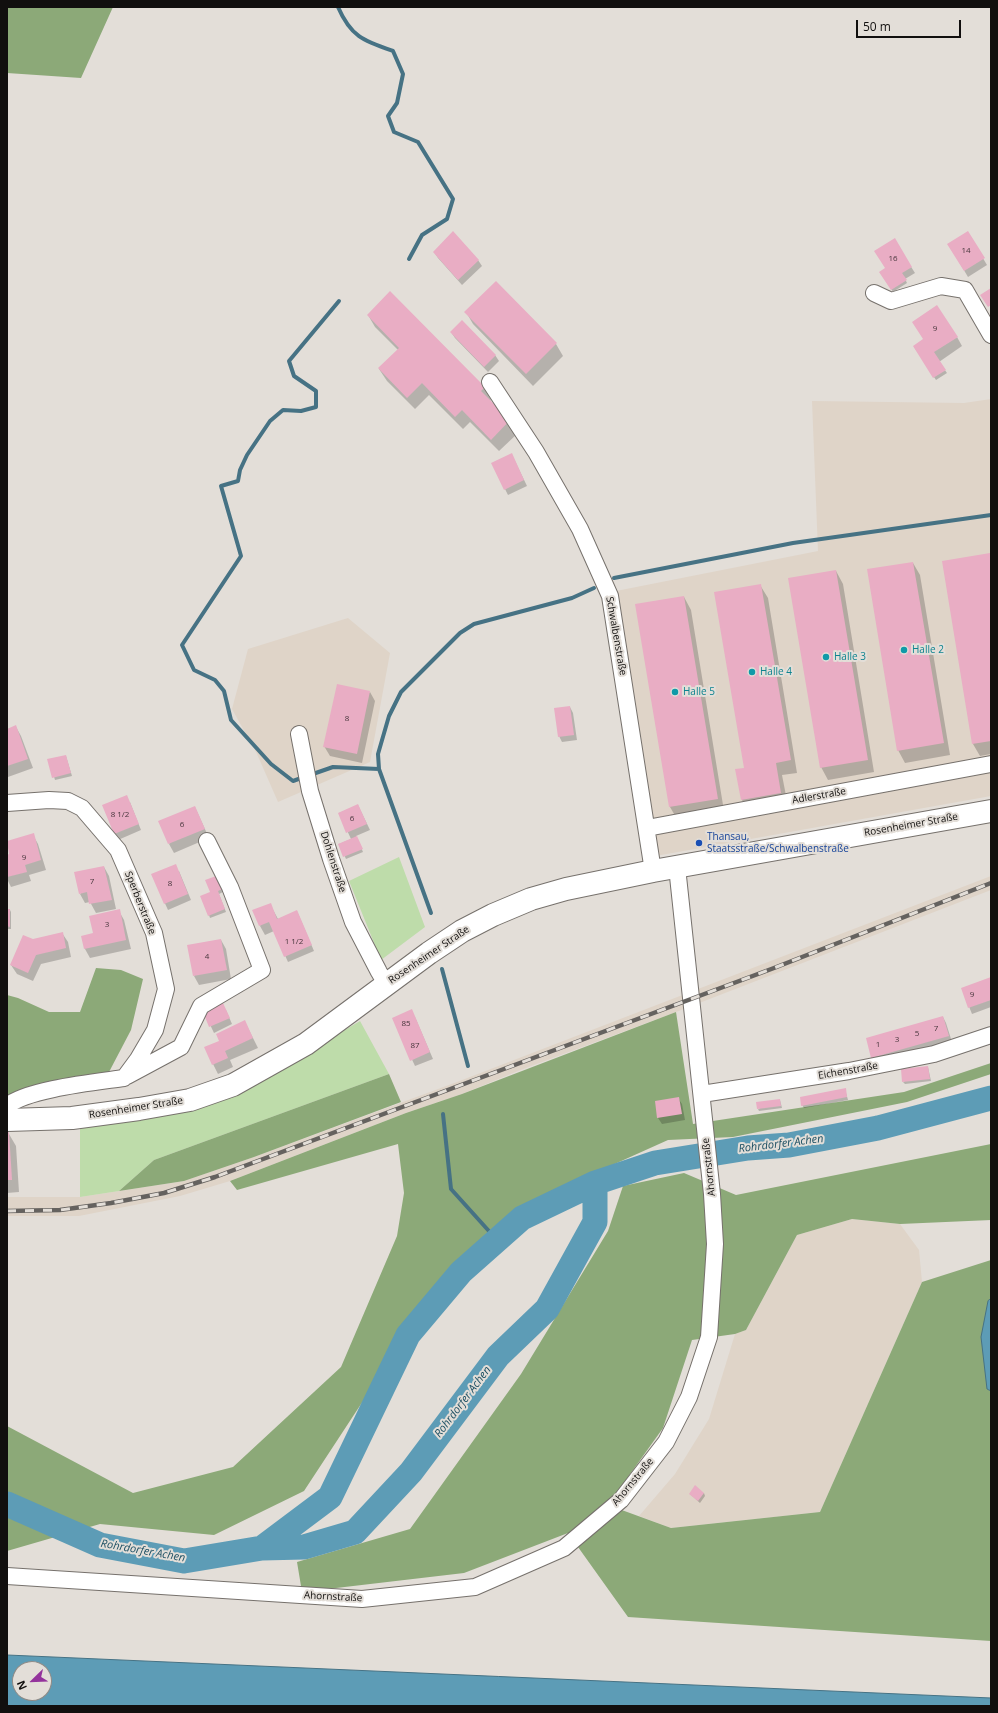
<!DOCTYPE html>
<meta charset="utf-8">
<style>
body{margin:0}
#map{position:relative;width:998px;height:1713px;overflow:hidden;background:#e3ded8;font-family:"Open Sans",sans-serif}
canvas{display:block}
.frame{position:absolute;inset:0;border:8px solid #110f0e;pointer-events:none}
.north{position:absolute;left:12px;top:1661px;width:40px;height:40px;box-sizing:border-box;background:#e3ded8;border:1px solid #8f8b87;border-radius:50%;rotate:247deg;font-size:11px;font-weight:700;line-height:16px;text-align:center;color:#110f0e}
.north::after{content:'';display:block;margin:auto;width:14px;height:18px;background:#94339c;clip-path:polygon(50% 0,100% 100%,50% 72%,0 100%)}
.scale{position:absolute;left:856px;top:20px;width:105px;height:18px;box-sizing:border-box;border:2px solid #110f0e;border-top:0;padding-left:5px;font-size:12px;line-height:14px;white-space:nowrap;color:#110f0e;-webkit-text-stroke:3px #e3ded8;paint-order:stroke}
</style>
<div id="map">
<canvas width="998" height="1713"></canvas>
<div class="frame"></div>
<div class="north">N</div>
<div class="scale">50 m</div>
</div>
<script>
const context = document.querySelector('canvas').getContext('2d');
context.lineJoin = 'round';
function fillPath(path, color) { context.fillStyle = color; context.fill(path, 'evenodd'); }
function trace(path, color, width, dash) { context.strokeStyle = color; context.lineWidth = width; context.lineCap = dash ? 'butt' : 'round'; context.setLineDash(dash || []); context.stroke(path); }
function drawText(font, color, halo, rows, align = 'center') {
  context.font = font + ' "Open Sans",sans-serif'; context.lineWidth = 4; context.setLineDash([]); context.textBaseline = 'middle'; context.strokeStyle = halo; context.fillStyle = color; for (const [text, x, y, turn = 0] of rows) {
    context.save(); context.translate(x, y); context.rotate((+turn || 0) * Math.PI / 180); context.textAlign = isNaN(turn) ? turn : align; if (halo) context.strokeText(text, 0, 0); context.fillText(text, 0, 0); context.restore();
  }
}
fillPath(new Path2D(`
 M991,399v397l-341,61 -39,-265 207,-41 -6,-150 152,2z
 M348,618l42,35 -20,109 -92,40 -21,-48 -25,-45 16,-60z
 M991,876v14l-315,122 -158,59 -56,23 -56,19 -176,68 -50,15 -101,20h-72v-19h73l104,-16 70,-24 203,-75z
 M852,1219l48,5 19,26 3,32 -102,230 -149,16 -32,-12 36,-42 34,-55 26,-85 11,-4 51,-95z`), '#dfd4c8');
fillPath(new Path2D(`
 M399,857l26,70 -44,33 -32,-79z
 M360,1021l29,53 -235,86 -35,31 -39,6v-70l246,-86z`), '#bedcaa');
fillPath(new Path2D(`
 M7,7h106l-32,71 -74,-5z
 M96,968l25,2 22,9 -12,51 -22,42 -102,27v-104l11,3 31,14h31z
 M676,1012l17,112 211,-32 87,-29v11l-84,28 -174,35 -65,3 -149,67 -116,133 -99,151 -90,44 -114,-11 -93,27v-125l126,67 100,-26 108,-100 56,-131 7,-43 -6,-49 -161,46 -7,-9 176,-68 56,-19z
 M389,1074l12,28 -147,55 -70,24 -65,10 35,-31z
 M991,1144v76l-91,4 -48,-5 -55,16 -51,95 -11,4 -43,6 -29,88 -55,77 63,23 149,-16 102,-230 69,-22v39l-3,2 -1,88 4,2v250l-363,-24 -60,-84 -104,40 -162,19 -5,-30 113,-33 111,-155 87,-143 15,-45 61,-13 52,22z`), '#8ca978');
const water = new Path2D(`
 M991,1299v92l-4,-2 -6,-52 7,-36z
 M7,1655l984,43v8h-984zM20,1669h24v24h-24z`);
fillPath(water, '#5d9cb6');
trace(water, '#467284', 1);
fillPath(new Path2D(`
 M968,233l19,32 -19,12 -19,-32z
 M894,240l21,33 -10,6 2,4 -14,9 -12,-20 5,-3z
 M434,252l44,8 4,6 -20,19 -24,-27z
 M466,312l90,32 7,12 -30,30 -60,-62z
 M368,315l116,73 7,12 -1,1 27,33 -18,17 -29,-29 -7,7 -34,-34 -14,14 -28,-28 -8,-12 19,-19 -23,-23z
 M451,332l44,23 4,6 -11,11 -33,-34z
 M957,337l5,9 -23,16 8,11 -11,7 -22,-33 10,-7z
 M515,461l12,25 -19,9 -3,-6z
 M989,554l2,4v196l-11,2 -7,-12z
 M913,563l7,12 30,180 -45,8 -7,-13z
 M836,571l7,13 31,188 -46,8 -7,-13z
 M760,585l8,13 29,175 -15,2 6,31 -39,6 -7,-12z
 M684,597l7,13 33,201 -47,8 -7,-12z
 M370,692l5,9 -13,62 -32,-7 -6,-10z
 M570,707l3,6 4,27 -15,2 -3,-6z
 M16,727l5,9 12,32 -25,9 -1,-47z
 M66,756l6,20 -17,4 -6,-20z
 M130,802l11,28 -23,10 -15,-34z
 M358,805l12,25 -14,6 7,16 -17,7 -7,-15 12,-5 -12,-26z
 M195,807l14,31 -35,15 -5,-9z
 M33,835l5,9 8,26 -17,5 2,6 -20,6 -4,-8v-23l4,-1 -4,-12z
 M104,867l5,9 7,33 -20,4 -6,-11 -5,1 -5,-9z
 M179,871l12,29 -23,10 -16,-35z
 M218,876l7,15 -6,3 7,18 -16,6 -1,-3 2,-22z
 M270,904l8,15 19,-8 17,40 -26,11 -14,-31 -9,4 -5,-9z
 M7,910h3l1,2v17h-4z
 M119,911l5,9 7,29 -41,9 -5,-9 -3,-12 12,-3z
 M62,933l6,9 3,15 -30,7 -8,17 -16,-7 -6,-9 22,-25z
 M221,940l5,9 5,30 -32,6 -5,-9z
 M991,978v29l-19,7 -10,-25z
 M226,1010l6,14 -18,9 -10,-21z
 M415,1017l18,42 -18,7 -22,-47z
 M943,1017l3,6 6,19 -76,22 -4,-6z
 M245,1022l13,26 -28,12 3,7 -15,7 -5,-10 7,-23z
 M928,1067l3,14 -26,3 -2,-2z
 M845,1089l3,11 -44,8 -2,-3z
 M678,1098l4,6 3,16 -23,4 -4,-6z
 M780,1100l2,8 -23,3 -1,-2z
 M7,1134h2l7,12 3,46 -12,1z
 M704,1493l1,3 -5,7 -10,-9z`), '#0003');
trace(new Path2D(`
 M338,7c13,30 26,34 55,44l10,23 -6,29 -9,13 6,16 24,10 35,57 -6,20 -25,16 -13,24
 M614,578l179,-35 198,-28
 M310,775l23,-8 46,2
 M304,777l-11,4 -22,-17 -40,-44 -7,-29 -9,-11 -21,-10 -12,-25 59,-89 -20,-70 17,-5 2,-11 7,-15 23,-34 13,-11 18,1 15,-4v-16l-22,-15 -5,-15 50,-60
 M431,913l-52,-144 -1,-15 11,-38 12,-24 59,-59 14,-9 98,-26 22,-10
 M442,969l26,97
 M443,1114l8,75 46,51`), '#467284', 4);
trace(new Path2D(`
 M7,1504l93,41 84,16 78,-13 68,-51 78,-162 53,-63 61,-54 73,-35 60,-20 93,-15 41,-3 89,-17 113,-30
 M262,1548l42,-1 51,-15 56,-60 87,-116 49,-47 48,-87v-39`), '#5d9cb6', 25);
fillPath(new Path2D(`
 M453,231l26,29 -21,20 -25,-28z
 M968,231l17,27 -21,13 -17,-27z
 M895,238l17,29 -10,6 5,7 -16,10 -12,-18 6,-4 -11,-17z
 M496,281l61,62 -31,31 -62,-62z
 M991,288v17l-3,2 -8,-12z
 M390,291l95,96 -4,4 29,29 -19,20 -29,-30 -7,7 -33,-34 -15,15 -29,-30 21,-20 -32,-33z
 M937,305l21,32 -24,15 12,18 -13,8 -20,-32 10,-7 -11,-17z
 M462,320l34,35 -12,12 -34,-35z
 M512,453l12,27 -20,10 -13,-27z
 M990,553l1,9v179l-19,3 -30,-183z
 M913,562l31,181 -47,8 -30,-182z
 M836,570l32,190 -48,8 -32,-190z
 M761,584l30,176 -15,3 5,30 -40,7 -6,-31 9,-1 -30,-176z
 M684,596l34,203 -49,8 -34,-203z
 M337,684l33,7 -13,63 -34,-7z
 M570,706l4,29 -16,2 -4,-29z
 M16,725l12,34 -21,7v-37z
 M66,755l5,18 -19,5 -5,-19z
 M127,795l12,29 -25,10 -12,-29z
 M358,804l9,20 -21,9 -8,-20z
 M195,806l10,23 -37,15 -10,-23z
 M34,833l7,27 -16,5 2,7 -20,5v-22l2,-1 -2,-13z
 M357,836l6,13 -20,8 -5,-13z
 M176,864l12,30 -24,10 -13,-30z
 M104,866l8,34 -23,4 -2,-12 -8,2 -5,-22z
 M219,875l5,13 -6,3 7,18 -17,7 -8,-20 10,-4 -5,-12z
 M271,903l6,16 20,-9 15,35 -28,12 -15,-35 -10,4 -7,-16z
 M7,909h3v18l-3,-1z
 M120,909l6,31 -42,9 -3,-13 12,-3 -4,-17z
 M63,932l3,16 -30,7 -8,18 -18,-8 13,-30 10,4z
 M221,939l6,31 -34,6 -6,-31z
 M991,977v23l-23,8 -7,-20z
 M223,1003l7,15 -21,9 -6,-15z
 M412,1009l18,43 -20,9 -18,-43z
 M943,1016l6,20 -78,22 -5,-20z
 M245,1020l8,18 -28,13 3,7 -16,7 -8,-18 15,-6 -3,-7z
 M928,1066l2,13 -28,3 -1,-13z
 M846,1088l1,9 -46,9 -1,-9z
 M679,1097l3,17 -25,4 -2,-17z
 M780,1099l1,7 -24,3 -1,-7z
 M9,1132l3,48h-5v-47z
 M695,1485l9,8 -6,8 -9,-7z`), '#e9adc4');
const street = new Path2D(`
 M874,293l17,8 50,-15 24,4 26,45
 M490,382l46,70 44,77 30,67 43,275
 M299,734l11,57 21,68 22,63 26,50 7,12
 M7,803l42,-3 19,1 14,7 36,42 36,83 12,56 -11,41 -17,29 -14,19c-27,4 -97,11 -117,28
 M647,828l344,-64
 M127,1076l54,-29 20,-41 61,-36 -32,-83 -23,-46
 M702,1094l147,-23 85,-17 57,-19
 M7,1576l355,23 113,-12 89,-39 57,-48 45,-58 23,-45 20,-60 6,-93 -3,-50 -35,-327`);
const secondary = new Path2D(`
 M7,1120l65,-2 67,-9 51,-9 43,-15 73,-41 123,-91 33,-22 31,-16 38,-16 35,-10 87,-18 338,-60`);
trace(street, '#76716c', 18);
trace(secondary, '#76716c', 24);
trace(street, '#fff', 16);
trace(secondary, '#fff', 22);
const rail = new Path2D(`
 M7,1211l53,-1 51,-7 53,-10 51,-16 559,-209 217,-85`);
trace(rail, '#65625f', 4.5);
trace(rail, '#e3ded8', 3, [9]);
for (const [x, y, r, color] of [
 [904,650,4,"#0f9aa8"],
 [826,657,4,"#0f9aa8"],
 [752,672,4,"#0f9aa8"],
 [675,692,4,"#0f9aa8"],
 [699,843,4,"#1a4fb4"]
]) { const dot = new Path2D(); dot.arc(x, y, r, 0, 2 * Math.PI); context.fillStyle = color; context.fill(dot); trace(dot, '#e3ded8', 1.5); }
drawText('8px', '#47363c', null, [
 ["14",966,251],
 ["16",893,259],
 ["9",935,329],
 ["8",347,719],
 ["8 1/2",120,815],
 ["6",352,819],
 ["6",182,825],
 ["9",24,858],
 ["7",92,882],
 ["8",170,884],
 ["3",107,925],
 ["1 1/2",294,942],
 ["4",207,957],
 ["9",972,995],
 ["85",406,1024],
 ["7",936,1029],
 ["5",917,1034],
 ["3",897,1040],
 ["1",878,1045],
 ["87",415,1046]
]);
drawText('10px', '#110f0e', '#e3ded8', [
 ["Schwalbenstraße",616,636,80],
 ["Adlerstraße",819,796,-10],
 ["Rosenheimer Straße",911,825,-10],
 ["Dohlenstraße",333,862,72],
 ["Sperberstraße",140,903,68],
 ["Rosenheimer Straße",429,955,-34],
 ["Eichenstraße",848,1071,-10],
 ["Rosenheimer Straße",136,1108,-9],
 ["Ahornstraße",709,1167,-96],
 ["Ahornstraße",633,1482,-50],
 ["Ahornstraße",333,1597,3]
]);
drawText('10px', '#0d838f', '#e3ded8', [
 ["Halle 2",912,650],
 ["Halle 3",834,657],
 ["Halle 4",760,672],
 ["Halle 5",683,692]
], 'left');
drawText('10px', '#164399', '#e3ded8', [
 ["Thansau,",707,837],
 ["Staatsstraße/Schwalbenstraße",707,849]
], 'left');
drawText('italic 11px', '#194d61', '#e3ded8', [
 ["Rohrdorfer Achen",781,1144,-7],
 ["Rohrdorfer Achen",463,1402,-53],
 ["Rohrdorfer Achen",143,1551,10]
]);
</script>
